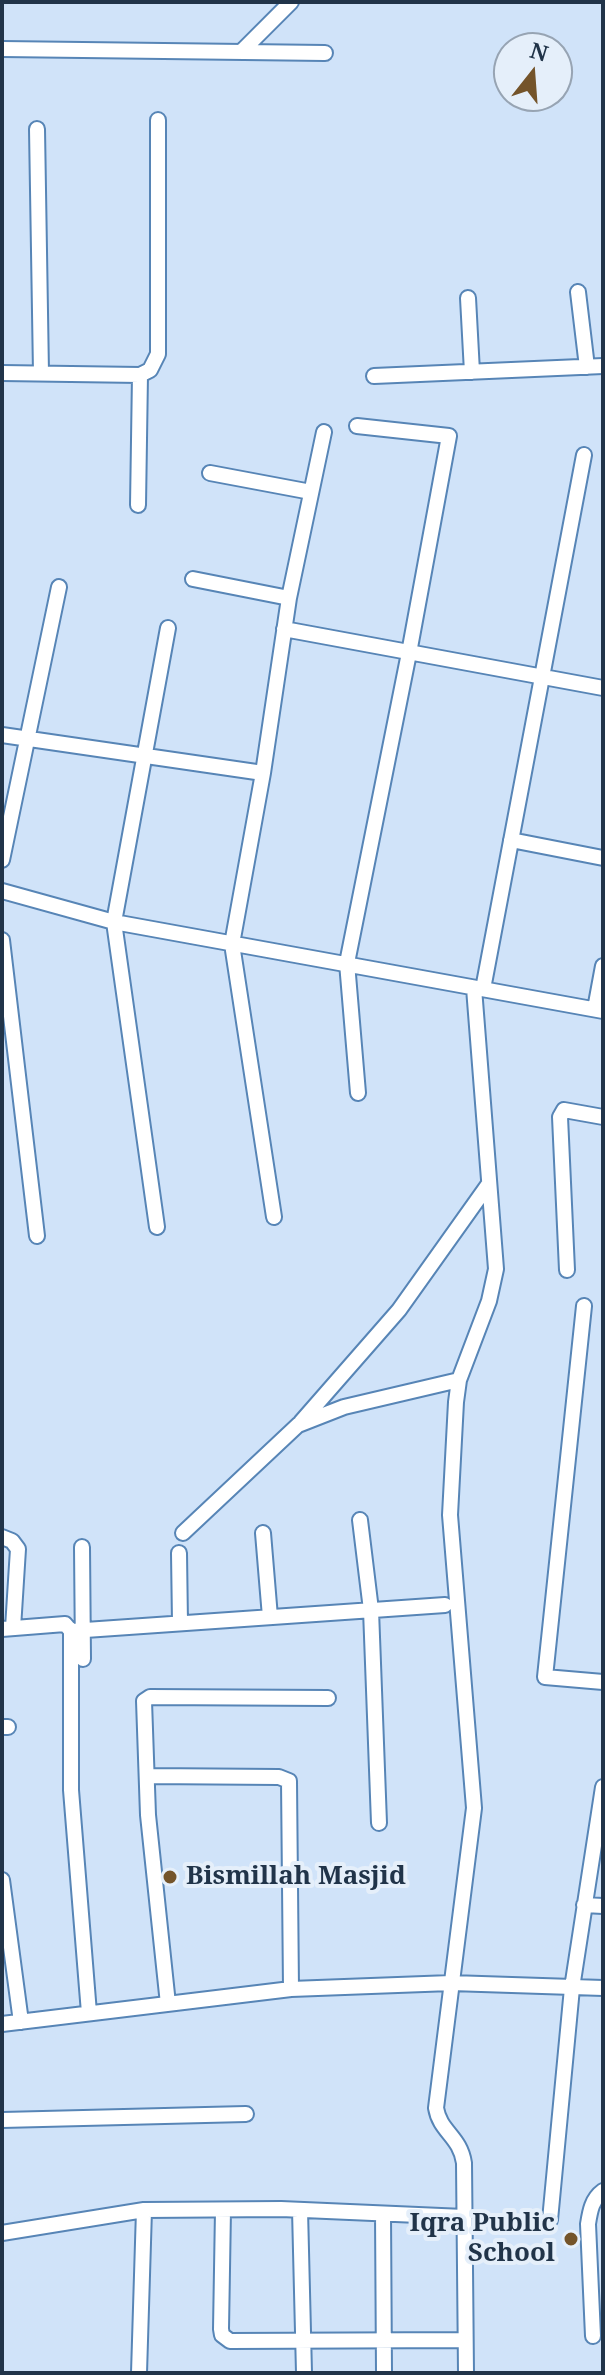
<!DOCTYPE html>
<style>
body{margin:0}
#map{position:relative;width:605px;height:2375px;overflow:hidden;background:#d0e3f9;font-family:"Noto Serif",serif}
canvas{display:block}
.frame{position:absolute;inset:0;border:4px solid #213449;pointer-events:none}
.north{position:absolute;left:493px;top:32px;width:80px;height:80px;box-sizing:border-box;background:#e5effa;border:2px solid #97a4b3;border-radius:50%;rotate:17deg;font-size:22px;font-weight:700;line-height:32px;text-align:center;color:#213449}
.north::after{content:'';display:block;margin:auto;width:28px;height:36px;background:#74542a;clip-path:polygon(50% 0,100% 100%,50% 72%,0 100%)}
</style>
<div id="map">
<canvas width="605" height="2375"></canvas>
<div class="frame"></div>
<div class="north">N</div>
</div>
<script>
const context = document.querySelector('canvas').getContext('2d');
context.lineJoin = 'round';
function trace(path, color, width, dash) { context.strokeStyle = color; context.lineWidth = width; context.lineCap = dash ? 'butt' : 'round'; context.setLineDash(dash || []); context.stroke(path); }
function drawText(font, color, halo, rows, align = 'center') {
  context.font = font + ' "Noto Serif",serif'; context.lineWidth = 8; context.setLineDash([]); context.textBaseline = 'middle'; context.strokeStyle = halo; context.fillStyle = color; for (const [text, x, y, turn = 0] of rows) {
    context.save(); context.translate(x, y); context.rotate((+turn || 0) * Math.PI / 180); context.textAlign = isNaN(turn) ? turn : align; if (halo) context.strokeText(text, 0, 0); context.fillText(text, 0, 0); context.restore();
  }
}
const street = new Path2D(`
 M2,49l323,4
 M241,52l50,-50
 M37,129l4,244
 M578,292l9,75
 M468,298l4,74
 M2,373l138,2 10,-5 8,-16v-234
 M374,376l229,-10
 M357,426l92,10 -40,217 -62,310 11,130
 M210,473l101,19
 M138,505l2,-130
 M193,579l96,19
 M284,629l319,59
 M2,735l261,38
 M511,840l92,18
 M2,860l57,-273
 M2,891l112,31 489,89
 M2,940l35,296
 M483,989l101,-534
 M595,1009l8,-43
 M274,1217l-42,-273 31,-171 26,-175 35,-166
 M157,1227l-43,-305 54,-294
 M567,1270l-7,-153 4,-7 39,7
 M584,1306l-39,371 58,5
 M301,1422l98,-112 89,-125
 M360,1520l11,90 8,213
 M183,1533l115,-108 46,-18 115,-27
 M263,1533l7,84
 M2,1537l10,4 6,8 -5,79
 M82,1547l1,112
 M179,1553l1,70
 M2,1629l63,-5 6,7v159l18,223
 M71,1631l374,-26
 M2,1727h6
 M147,1776l132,1 10,4 2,208
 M2,1880l19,142
 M584,1905l19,1
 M168,2004l-20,-189 -4,-114 6,-4 178,1
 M2,2024l289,-35 160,-6 152,5
 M2,2120l244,-6
 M223,2210l-2,119 1,6 8,6 235,-1
 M300,2210l4,163
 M383,2214l1,159
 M550,2220l22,-232 31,-201
 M2,2233l142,-23 137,-1 183,8
 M593,2336l-5,-112c2,-13 4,-25 15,-33
 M139,2373l5,-163
 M466,2373l-2,-210c-4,-27 -24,-31 -28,-55l38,-300 -24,-293 6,-113 3,-22 30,-79 7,-32 -22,-281`);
trace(street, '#5785b6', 18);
trace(street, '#fff', 14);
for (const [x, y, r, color] of [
 [170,1877,8,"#74542a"],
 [571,2239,8,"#74542a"]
]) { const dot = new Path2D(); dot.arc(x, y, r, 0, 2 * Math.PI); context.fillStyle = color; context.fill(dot); trace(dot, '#e5effa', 3); }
drawText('bold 26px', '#213449', '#e5effa', [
 ["Bismillah Masjid",186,1877],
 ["Iqra Public",555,2224,"right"],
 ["School",555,2254,"right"]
], 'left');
</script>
